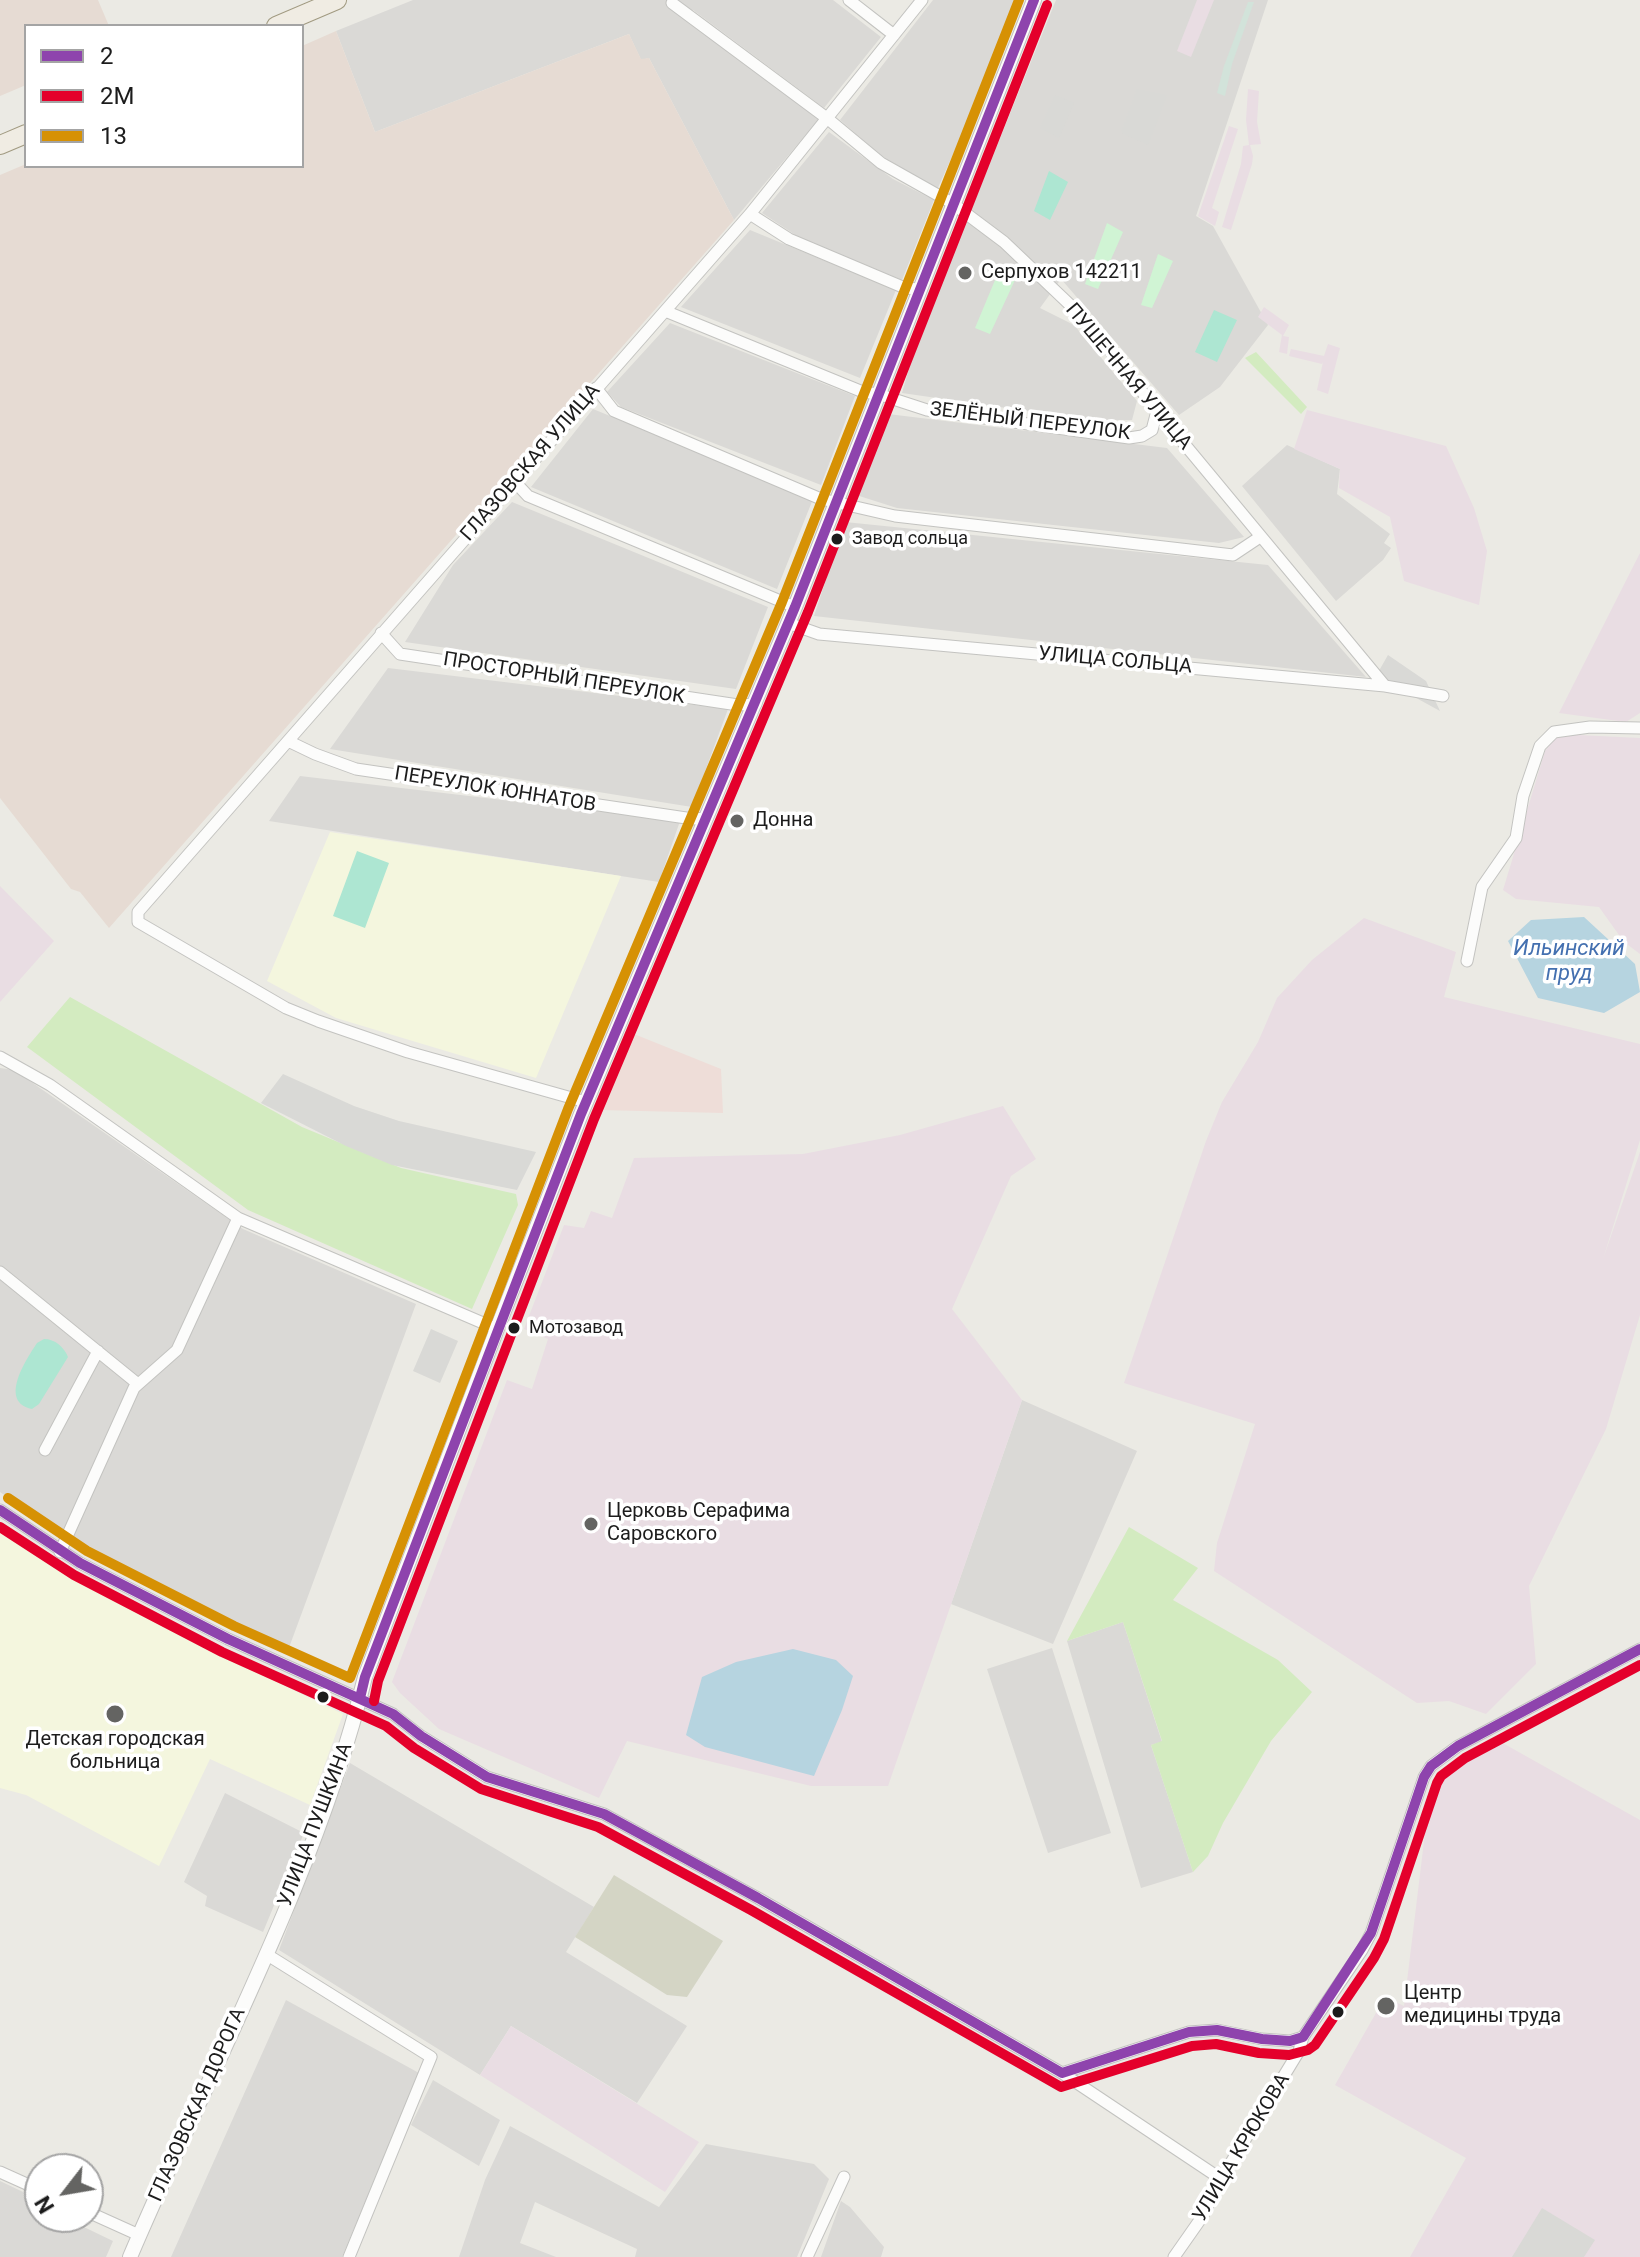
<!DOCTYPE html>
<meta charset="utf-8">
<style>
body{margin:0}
#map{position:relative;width:1640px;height:2257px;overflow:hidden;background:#ebeae4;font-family:Roboto,sans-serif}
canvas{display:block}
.legend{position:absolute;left:24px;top:24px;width:280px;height:144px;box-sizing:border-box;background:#fff;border:2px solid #a4a4a4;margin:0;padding:10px 14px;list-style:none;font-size:24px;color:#1c1c1c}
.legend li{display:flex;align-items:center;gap:16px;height:40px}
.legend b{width:40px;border:2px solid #a4a4a4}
.north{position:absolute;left:24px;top:2153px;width:80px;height:80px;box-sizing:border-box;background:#fff;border:2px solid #a4a4a4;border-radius:50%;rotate:239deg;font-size:22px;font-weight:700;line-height:32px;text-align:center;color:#1c1c1c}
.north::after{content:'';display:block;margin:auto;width:28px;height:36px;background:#646462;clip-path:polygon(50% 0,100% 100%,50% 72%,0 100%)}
</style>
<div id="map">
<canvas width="1640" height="2257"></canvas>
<ul class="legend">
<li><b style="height:10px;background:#8e44ad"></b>2</li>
<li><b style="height:10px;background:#e4002b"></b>2М</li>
<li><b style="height:10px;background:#d69104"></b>13</li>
</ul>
<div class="north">N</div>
</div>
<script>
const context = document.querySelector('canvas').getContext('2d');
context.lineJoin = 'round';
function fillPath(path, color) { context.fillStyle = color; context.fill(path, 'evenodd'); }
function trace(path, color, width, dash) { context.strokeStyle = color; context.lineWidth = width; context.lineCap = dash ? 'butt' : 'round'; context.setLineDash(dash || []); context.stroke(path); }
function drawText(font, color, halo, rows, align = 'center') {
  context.font = font + ' Roboto,sans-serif'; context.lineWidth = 7; context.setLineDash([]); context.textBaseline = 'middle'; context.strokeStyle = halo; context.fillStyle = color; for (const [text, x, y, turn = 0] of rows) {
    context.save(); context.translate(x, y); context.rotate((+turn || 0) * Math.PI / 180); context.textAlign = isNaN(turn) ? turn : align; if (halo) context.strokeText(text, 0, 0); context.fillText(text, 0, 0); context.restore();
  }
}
fillPath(new Path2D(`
 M413,0h420l48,37 -57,71 -131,-98 -7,7 133,102 -85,101 -85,-162 -8,2 -12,-26 -254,98 -39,-101z
 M933,0h82l-39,103 -39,87 -58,-36 -39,-34z
 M1056,0h212l-72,216 17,10 55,99 -48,62 -41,28 -118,-136 -21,29 34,17 63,76 -5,19h-42l-188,-27 13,-45z
 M829,132l64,47 41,21 -32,80 -102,-42 -38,-25z
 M750,230l146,60 -36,88 -179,-71z
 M670,323l185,73 -34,89 -200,-78 -14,-15z
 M593,409l220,90 -36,90 -246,-102z
 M888,414l279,34 77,89 -25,6 -322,-35 -44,-14z
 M1287,445l53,24 -3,25 53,40 -6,9 7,5 -8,12 -47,41 -94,-115z
 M512,502l256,105 -32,82 -331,-47 48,-77z
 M845,522l423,43 98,112 -552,-61z
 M388,668l340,41 -36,98 -362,-58z
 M300,776l380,45 -21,61 -390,-61z
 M0,1068l14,2 229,159 173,75 -129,349 -210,-106 -77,-55z
 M1022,1400l115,51 -84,193 -102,-40z
 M1123,1622l39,120 -11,3 42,127 -52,16 -74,-247z
 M1052,1648l59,185 -63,20 -61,-184z
 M350,1763l244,144 -28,45 121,74 -50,77 -126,-77 -31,49 -201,-125z
 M225,1793l79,40 -41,99 -58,-26 2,-10 -23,-14z
 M286,2000l133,73 -77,184h-171z
 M433,2080l67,40 -21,46 -68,-41z
 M510,2126l149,81 47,-63 108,20 15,15 -32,78h-162l2,-8 -102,-47 -15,41 36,14h-97l26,-77z
 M0,2181l40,19v17h23l50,24 -7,16h-106z
 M841,2201l9,6 34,40 -3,10h-60z`), '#dad9d6');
fillPath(new Path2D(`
 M634,1034l87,35 2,44 -123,-3z`), '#eeddd8');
fillPath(new Path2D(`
 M1197,0h17l-23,57 -14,-6z
 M1248,89l11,2 -2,31 4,22 -11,1 3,11 -1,8 -21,66 -9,-3 19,-63 2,-18 6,-1 -3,-25z
 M1229,126l9,3 -26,79 7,4 -4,14 -17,-10z
 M1264,307l25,18 -6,11 6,1 -2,17 -8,-2 3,-17 -24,-18z
 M1328,344l12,4 -12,46 -11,-4 6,-28 -1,2 -33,-8 2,-7 33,7z
 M1307,410l139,36 28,62 13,43 -8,54 -75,-24 -14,-64 -51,-29 1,-19 -46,-20z
 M1640,553v160l-14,9 -67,-9z
 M1557,734l83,4v216l-16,-12 -25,-35 -83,-8 -13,-9 42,-139z
 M0,886l54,55 -54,61z
 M1364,918l92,34 -12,45 196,47v96l-37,119 37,-107v163l-34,114 -77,157 7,78 -50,50 -37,-13 -32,2 -203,-132 3,-28 38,-119 -131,-41 82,-242 16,-39 36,-60 19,-44 35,-38z
 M1003,1106l33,53 -25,17 -59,133 70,91 -134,386h-77l-184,-45 -28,57 -160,-69 -39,-36 -8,-11 115,-302 25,9 16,-50 -24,-10 40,-104 20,3 7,-17 21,7 22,-60 169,-4 97,-19z
 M1499,1741l141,79v437h-230l56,-99 -131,-73 50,-88 19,9 26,-214 8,-12z
 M511,2026l188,116 -34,50 -185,-117z`), '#e9dde3');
fillPath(new Path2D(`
 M330,832l291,44 -85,202 -200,-60 -69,-37z
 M0,1532l52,33 198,104 93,45 -33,91 -100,-46 -51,107 -133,-71 -26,-7z`), '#f4f6de');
fillPath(new Path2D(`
 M0,0h98l11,26h-83v59l-26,11z
 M336,31l39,101 254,-98 12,25 8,-1 85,162 -625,708 -29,-36 -9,-3 -71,-91v-623l26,-11v2h276v-120z`), '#e6dbd3');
fillPath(new Path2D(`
 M614,1875l109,66 -36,56 -20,-2 -92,-58z`), '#d4d5c5');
fillPath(new Path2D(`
 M1256,352l51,55 -6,7 -56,-56z
 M70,997l232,130 99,41 115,26 2,11 -46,104 -224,-99 -221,-163z
 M1129,1527l69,41 -25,32 105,60 34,32 -41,49 -48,82 -15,33 -15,16 -42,-127 11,-4 -39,-119 -56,19z`), '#d3ebc0');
fillPath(new Path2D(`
 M1248,2h6l-22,62 -7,32 -8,-3 7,-27z`), '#d2e3da');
fillPath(new Path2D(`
 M1107,223l16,9 -25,57 -13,-5z
 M1158,254l15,7 -21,47 -11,-3z
 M998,273l17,7 -25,54 -15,-6z`), '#d0f4d4');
fillPath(new Path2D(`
 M1049,171l19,11 -18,38 -16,-9z
 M1214,310l23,10 -20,42 -22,-10z
 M357,851l32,12 -24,65 -32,-12z
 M44,1339c11,0 20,8 24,18l-29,47 -7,5c-32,-7 -9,-45 5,-66z`), '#ade6d2');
fillPath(new Path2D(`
 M1137,89l30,6 -19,50 -27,-12z
 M1055,95l19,8 -15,35 -19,-10z
 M1388,655l38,26 14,30 -64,-35z
 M283,1074l71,32 45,15 137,31 -19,38 -125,-25 -46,-19 -85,-43z
 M431,1329l27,12 -18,42 -27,-12z
 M1542,2208l53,32 -11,17h-72z`), '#d9d9d6');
fillPath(new Path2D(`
 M1584,917l51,47 5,28 -36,21 -66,-15 -30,-57 23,-21z
 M793,1649l43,11 17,16 -11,34 -28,66 -109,-29 -19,-12 16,-58 34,-15z`), '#b6d4e0');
const minor = new Path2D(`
 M849,0l45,35
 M672,3l156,116 53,44 71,40 52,39 84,80 69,89 228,275
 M750,214l39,25 116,49 14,1
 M665,311l198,81 15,2 49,16 202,28 13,-2 10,-6 5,-19
 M596,388l18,23 207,88 74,17 338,39 27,-18
 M515,482l13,14 267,111
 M788,623l31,11 566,52 58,10
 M381,633l19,21 338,51 18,-1
 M288,741l27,13 41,15 337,50 14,-1
 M1467,961l15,-74 34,-49 7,-42 17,-50 14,-14 36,-5 50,1
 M0,1057l50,28 188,133 259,111
 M586,1102l-178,-50 -90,-31 -32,-13 -148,-86v-10l612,-698 172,-214
 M0,1272l138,112
 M45,1450l53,-99
 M0,1510l80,53 148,76 165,75 28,22 66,41 117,37 154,84 304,175 159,106
 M60,1552l74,-164 43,-38 61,-132
 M266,1954l165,103 -82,200
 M1062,2073l127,-41 28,-2 45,9 28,2 13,-4
 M0,2172l40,18
 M88,2212l51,23
 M807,2257l37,-80
 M1174,2257l28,-40 19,-38 78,-128 4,-14 59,-87 9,-17 53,-156 7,-11 27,-20 182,-97`);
const tertiary = new Path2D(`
 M130,2257c81,-191 185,-377 235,-580l132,-348 84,-215 214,-507 239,-607`);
const primary = new Path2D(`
 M276,26l61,-26
 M0,145l26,-11`);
trace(minor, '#c3c3c0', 13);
trace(tertiary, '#c3c3c0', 16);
trace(primary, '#a19a81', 20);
trace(minor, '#fcfcfb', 11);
trace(tertiary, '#fcfcfb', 14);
trace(primary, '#f0ece3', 18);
trace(new Path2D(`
 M0,1510l80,53 148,76 165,75 28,22 66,41 117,37 154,84 304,175 127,-41 28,-2 45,9 28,2 13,-4 68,-104 53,-156 7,-11 27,-20 182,-97
 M360,1698l5,-21 216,-563 214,-507 239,-607`), '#8e44ad', 10);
trace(new Path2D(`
 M0,1527l74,48 148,77 164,74 28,22 67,41 117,38 153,83 310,177 131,-41 24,-2 43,9 30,2 19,-5 7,-5 59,-87 10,-19 53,-156 4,-7 24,-18 175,-93
 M374,1701l4,-20 216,-562 214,-507 239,-607`), '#e4002b', 10);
trace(new Path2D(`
 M8,1498l79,53 147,75 116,52 218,-569 214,-507 237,-602`), '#d69104', 10);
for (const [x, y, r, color] of [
 [965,273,8,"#646462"],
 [837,539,7,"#1c1c1c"],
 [737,821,8,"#646462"],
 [514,1328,7,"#1c1c1c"],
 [591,1524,8,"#646462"],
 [323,1697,7,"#1c1c1c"],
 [115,1714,10,"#646462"],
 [1386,2006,10,"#646462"],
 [1338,2012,7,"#1c1c1c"]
]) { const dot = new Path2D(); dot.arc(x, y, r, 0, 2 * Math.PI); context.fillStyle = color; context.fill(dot); trace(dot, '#fff', 3); }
drawText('18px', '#1c1c1c', '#fff', [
 ["Завод сольца",852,539],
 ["Мотозавод",529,1328]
], 'left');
drawText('20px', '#1c1c1c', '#fff', [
 ["Серпухов 142211",981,273],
 ["Донна",753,821],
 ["Церковь Серафима",607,1512],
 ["Саровского",607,1535],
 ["Детская городская",115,1740,"center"],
 ["больница",115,1763,"center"],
 ["Центр",1404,1994],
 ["медицины труда",1404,2017]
], 'left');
drawText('20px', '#1c1c1c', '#fff', [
 ["ПУШЕЧНАЯ УЛИЦА",1128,377,50],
 ["ЗЕЛЁНЫЙ ПЕРЕУЛОК",1030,422,7],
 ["ГЛАЗОВСКАЯ УЛИЦА",531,463,-49],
 ["УЛИЦА СОЛЬЦА",1115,661,5],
 ["ПРОСТОРНЫЙ ПЕРЕУЛОК",564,679,9],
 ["ПЕРЕУЛОК ЮННАТОВ",495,790,9],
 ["УЛИЦА ПУШКИНА",316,1825,-69],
 ["ГЛАЗОВСКАЯ ДОРОГА",198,2105,-66],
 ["УЛИЦА КРЮКОВА",1242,2148,-59]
]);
drawText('italic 22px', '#4470b0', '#fff', [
 ["Ильинский",1569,949],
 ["пруд",1569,974]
]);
</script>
